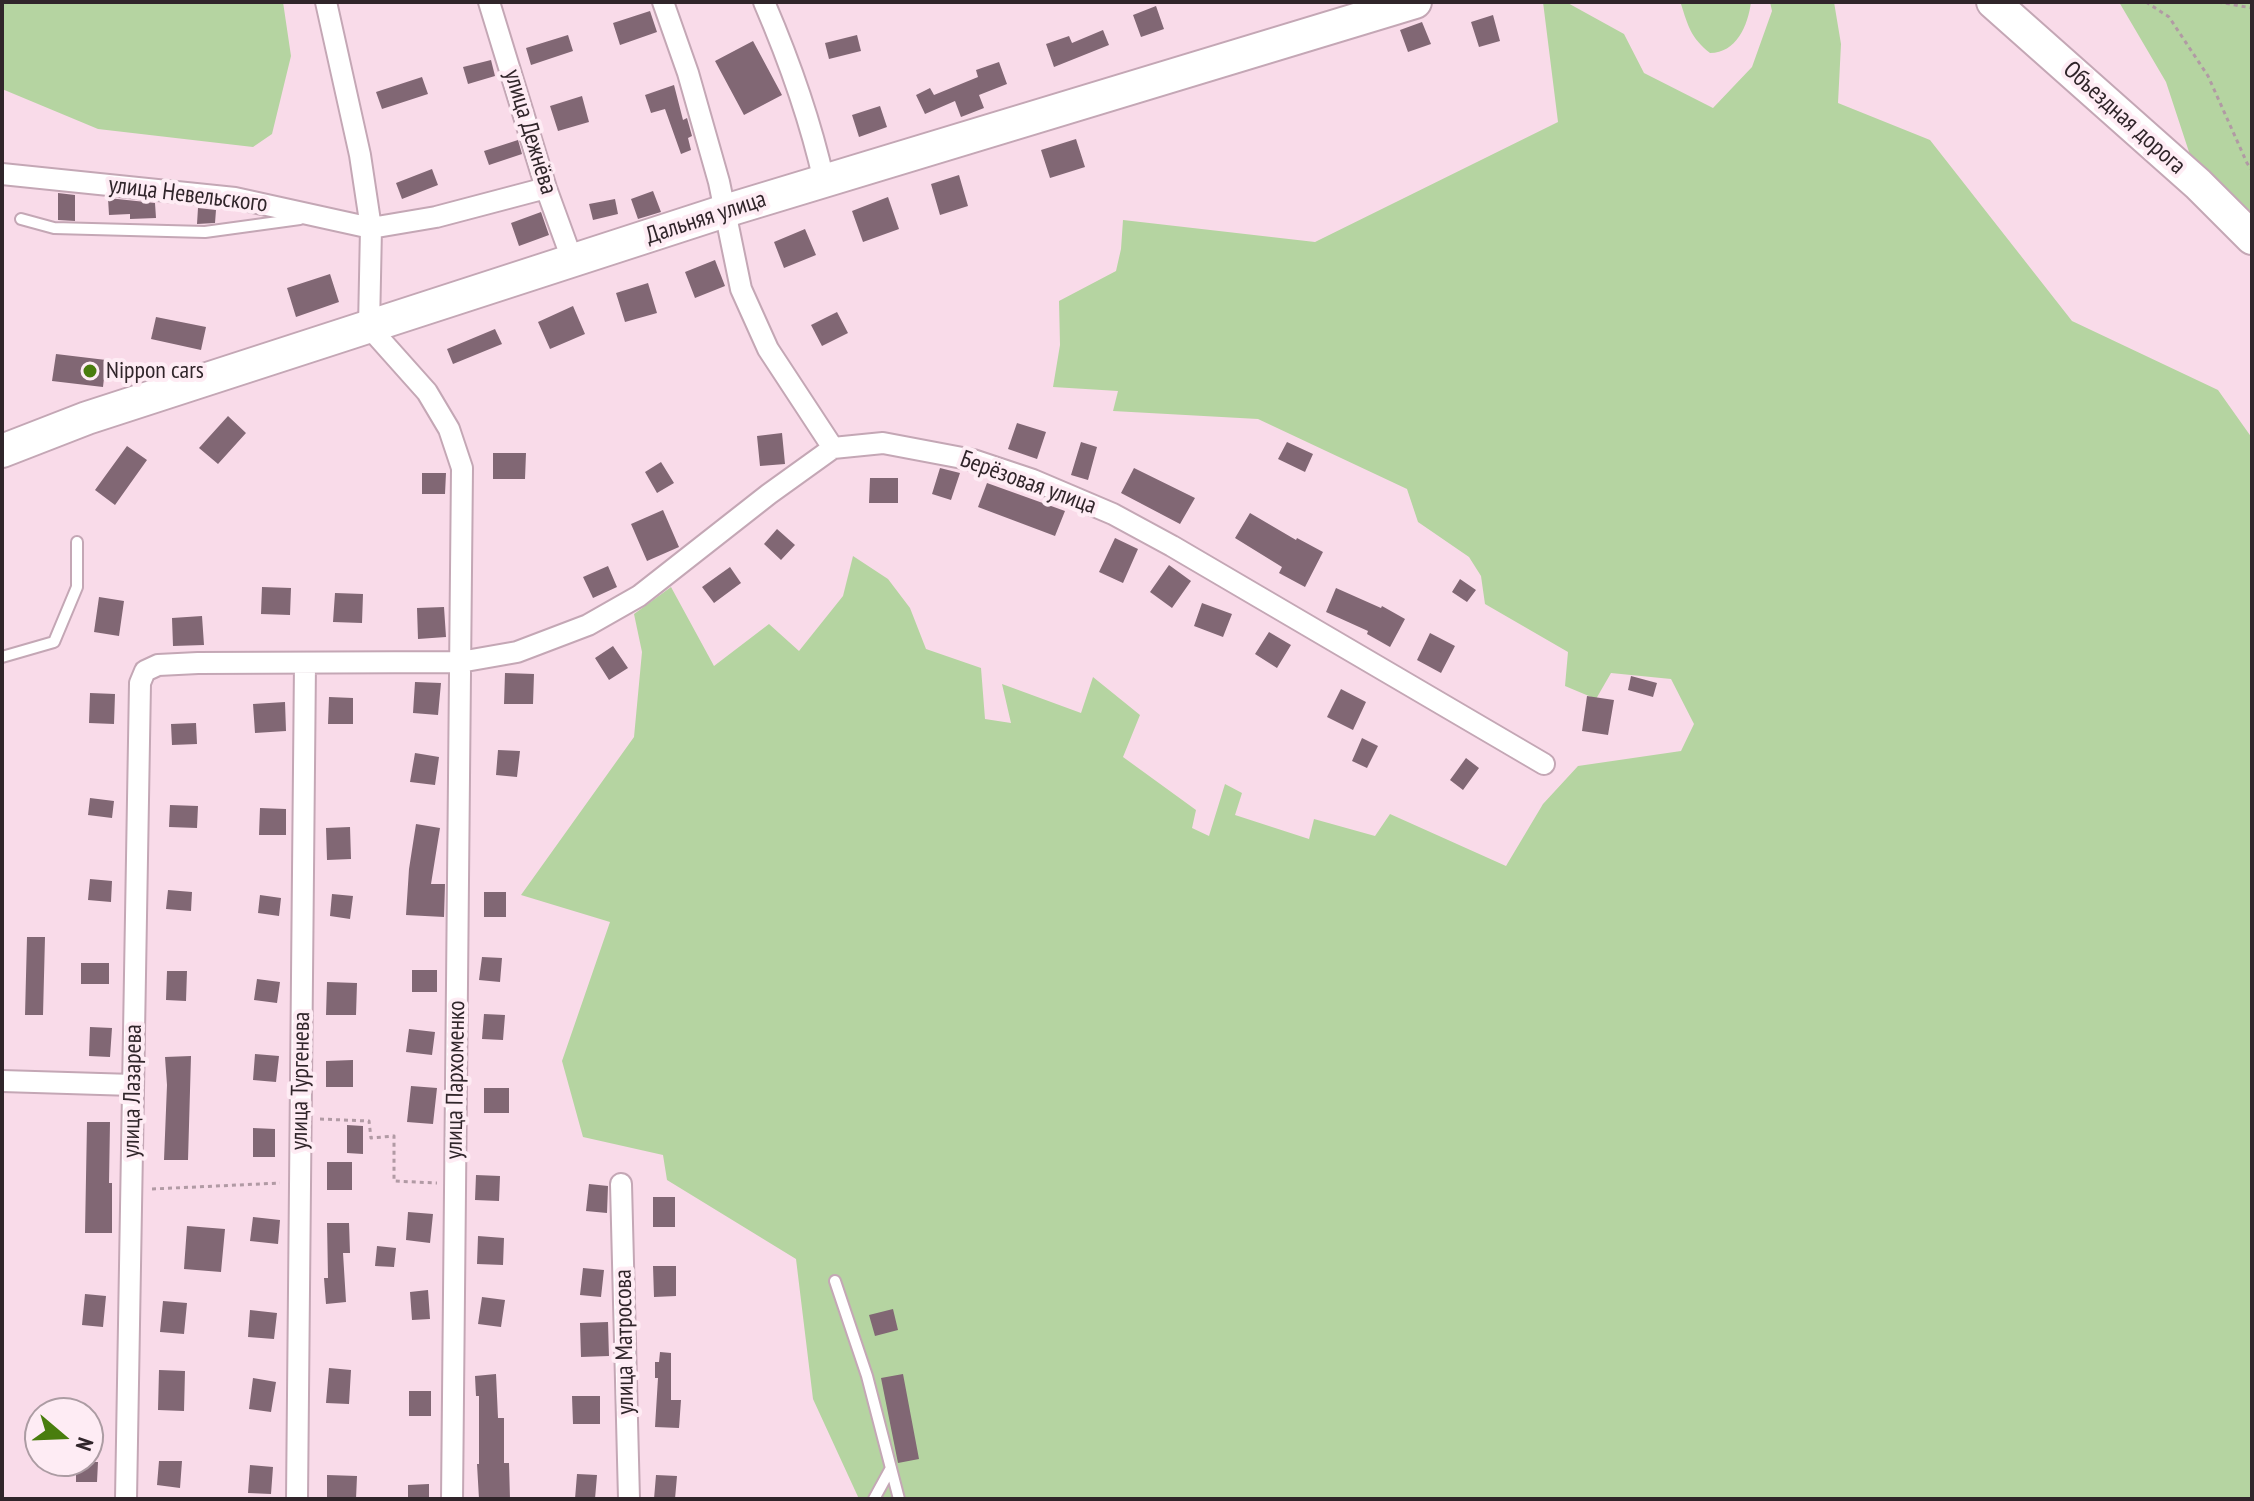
<!DOCTYPE html>
<meta charset="utf-8">
<style>
body{margin:0}
#map{position:relative;width:2254px;height:1501px;overflow:hidden;background:#f9dbe9;font-family:"PT Sans Narrow",sans-serif}
canvas{display:block}
.frame{position:absolute;inset:0;border:4px solid #30252a;pointer-events:none}
.north{position:absolute;left:24px;top:1397px;width:80px;height:80px;box-sizing:border-box;background:#feecf4;border:2px solid #ac9ca3;border-radius:50%;rotate:109deg;font-size:22px;font-weight:700;line-height:32px;text-align:center;color:#30252a}
.north::after{content:'';display:block;margin:auto;width:28px;height:36px;background:#497d0e;clip-path:polygon(50% 0,100% 100%,50% 72%,0 100%)}
</style>
<div id="map">
<canvas width="2254" height="1501"></canvas>
<div class="frame"></div>
<div class="north">N</div>
</div>
<script>
const context = document.querySelector('canvas').getContext('2d');
context.lineJoin = 'round';
function fillPath(path, color) { context.fillStyle = color; context.fill(path, 'evenodd'); }
function trace(path, color, width, dash) { context.strokeStyle = color; context.lineWidth = width; context.lineCap = dash ? 'butt' : 'round'; context.setLineDash(dash || []); context.stroke(path); }
function drawText(font, color, halo, rows, align = 'center') {
  context.font = font + ' "PT Sans Narrow",sans-serif'; context.lineWidth = 8; context.setLineDash([]); context.textBaseline = 'middle'; context.strokeStyle = halo; context.fillStyle = color; for (const [text, x, y, turn = 0] of rows) {
    context.save(); context.translate(x, y); context.rotate((+turn || 0) * Math.PI / 180); context.textAlign = isNaN(turn) ? turn : align; if (halo) context.strokeText(text, 0, 0); context.fillText(text, 0, 0); context.restore();
  }
}
fillPath(new Path2D(`
 M2,2h281l8,54 -19,78 -19,13 -155,-18 -96,-40z
 M1543,2h23l58,32 20,39 69,35 39,-41 20,-56 -2,-9h64l7,42 -3,59 92,37 142,181 146,69 34,48v1061h-1393l-46,-100 -17,-140 -129,-79 -4,-25 -80,-18 -21,-76 48,-139 -89,-27 113,-158 8,-85 -8,-38 37,-27 43,79 55,-42 30,27 44,-55 10,-40 35,23 22,29 16,41 55,19 4,51 26,4 -9,-39 79,29 12,-36 47,38 -17,42 73,53 -4,18 17,8 16,-52 17,9 -7,22 74,24 5,-20 61,17 15,-22 116,52 37,-62 35,-38 103,-15 13,-27 -23,-45 -60,-6 -15,26 -31,-13 3,-34 -83,-48 -4,-28 -12,-19 -51,-35 -11,-33 -149,-70 -145,-8 5,-20 -65,-4 7,-42 -1,-44 57,-30 5,-22 2,-29 192,22 243,-120z
 M1682,2h69c-3,24 -15,51 -41,51 -19,-15 -22,-27 -29,-49z
 M2119,2h133v211l-62,-58 -24,-73z`), '#b5d4a1');
fillPath(new Path2D(`
 M1156,6l8,23 -23,8 -8,-22z
 M650,11l7,21 -37,13 -7,-22z
 M1493,15l7,26 -21,6 -8,-25z
 M1422,22l9,22 -23,8 -8,-22z
 M1103,30l6,15 -55,22 -8,-23 23,-8 3,7z
 M568,35l5,16 -42,14 -5,-17z
 M857,35l4,16 -32,8 -4,-16z
 M753,41l29,54 -38,20 -29,-54z
 M491,60l4,16 -27,8 -5,-17z
 M999,62l8,22 -28,11 5,13 -23,9 -6,-16 -30,13 -9,-19 14,-7 4,7 44,-18 -2,-7z
 M422,77l6,17 -46,15 -6,-17z
 M674,85l9,35 4,-2 5,18 -4,2 3,12 -10,4 -16,-45 -14,4 -6,-18z
 M582,96l7,26 -31,9 -8,-25z
 M880,106l7,21 -28,10 -7,-22z
 M1076,139l9,28 -35,11 -9,-28z
 M518,140l4,14 -33,11 -5,-14z
 M432,169l6,16 -36,14 -6,-16z
 M959,175l9,31 -28,9 -9,-31z
 M653,191l8,21 -23,7 -7,-20z
 M58,193l17,2v26l-17,-1z
 M888,197l11,32 -36,13 -11,-31z
 M108,198l47,5 1,15 -26,1v-5l-21,1z
 M615,199l3,15 -25,6 -4,-16z
 M198,208l18,2 -1,13 -18,1z
 M541,212l8,23 -30,11 -8,-23z
 M805,229l11,26 -32,13 -10,-26z
 M715,260l10,26 -30,12 -10,-26z
 M330,274l9,28 -43,15 -9,-29z
 M648,283l9,30 -32,9 -9,-29z
 M573,306l12,28 -35,15 -12,-27z
 M837,312l11,21 -26,13 -11,-21z
 M156,317l50,10 -5,23 -50,-11z
 M495,329l7,15 -49,20 -6,-15z
 M56,354l50,6 -3,27 -51,-6z
 M228,416l18,17 -28,31 -19,-16z
 M1017,423l29,9 -9,27 -29,-10z
 M782,433l3,31 -25,2 -3,-30z
 M1081,442l16,5 -9,33 -17,-5z
 M1287,442l26,12 -8,18 -27,-13z
 M127,446l20,14 -32,45 -20,-15z
 M493,453h33l-1,26h-32z
 M661,462l13,21 -17,10 -12,-21z
 M940,468l20,5 -9,27 -19,-6z
 M1134,468l61,30 -15,26 -59,-31z
 M422,473h24l-1,21h-23z
 M870,478h28v25h-29z
 M987,483l78,28 -10,25 -77,-29z
 M663,510l16,37 -32,14 -16,-37z
 M1250,513l46,27 1,-2 26,14 -18,35 -26,-14 3,-6 -47,-29z
 M777,529l18,16 -14,15 -17,-16z
 M1115,538l23,11 -15,34 -24,-11z
 M1169,565l22,16 -19,27 -22,-16z
 M608,566l9,21 -24,11 -10,-21z
 M730,567l11,16 -27,20 -12,-16z
 M1460,579l16,11 -9,12 -15,-10z
 M262,587l29,1 -1,27 -29,-1z
 M1336,588l45,20 1,-2 23,13 -15,28 -23,-13 1,-3 -42,-19z
 M335,593l28,1 -1,29 -29,-1z
 M99,597l25,4 -5,35 -25,-4z
 M1202,603l30,11 -9,23 -29,-11z
 M444,607l2,30 -28,2 -1,-31z
 M202,616l2,29 -31,1 -1,-28z
 M1269,632l22,13 -14,23 -22,-14z
 M1430,633l25,13 -14,27 -24,-13z
 M613,646l15,22 -19,12 -14,-22z
 M505,673l29,1 -1,30h-29z
 M1631,676l26,7 -4,14 -25,-7z
 M415,682l26,1 -3,32 -25,-2z
 M1341,689l25,13 -13,28 -26,-13z
 M90,693l25,1 -1,30 -25,-1z
 M1587,696l27,4 -6,35 -26,-4z
 M329,697l24,1v26h-25z
 M285,702l1,29 -31,2 -2,-29z
 M196,723l1,21 -25,1 -1,-21z
 M1362,738l16,8 -11,22 -15,-7z
 M498,750l22,1 -3,26 -21,-2z
 M415,753l24,4 -4,28 -25,-3z
 M1466,758l13,10 -16,22 -13,-10z
 M90,798l24,3 -2,17 -24,-3z
 M170,805l28,1 -1,22 -28,-1z
 M260,808l26,1v26h-27z
 M416,824l24,4 -9,56h14l-1,33 -38,-2 3,-46z
 M350,827l1,32 -24,1 -1,-32z
 M90,879l22,2 -1,21 -23,-2z
 M168,890l24,2 -1,19 -25,-2z
 M484,892h22v25h-22z
 M332,894l21,2 -3,23 -20,-3z
 M260,895l21,3 -2,18 -21,-3z
 M27,937h18l-2,78h-18z
 M482,957l20,1 -2,24 -21,-2z
 M81,963h28v21h-28z
 M412,970h25v22h-25z
 M167,971h20l-1,30 -20,-1z
 M257,979l23,3 -3,21 -23,-3z
 M327,982l30,1 -1,32h-30z
 M484,1014l21,1 -2,25 -21,-1z
 M90,1027l22,1 -2,29 -21,-1z
 M409,1029l26,3 -3,23 -26,-3z
 M255,1054l24,2 -3,26 -23,-2z
 M191,1056l-3,104h-24l3,-75 -2,-28z
 M353,1060v27h-27v-26z
 M411,1086l26,2 -4,36 -26,-2z
 M484,1088h25v25h-25z
 M87,1122h23l-1,61h3v50h-27z
 M347,1125l16,1v28l-16,-1z
 M253,1128l22,1v28h-22z
 M327,1162h25v28h-25z
 M476,1175l24,1 -1,25 -24,-1z
 M589,1184l19,2 -1,27 -21,-2z
 M653,1197h22v30h-22z
 M408,1212l25,2 -3,29 -24,-3z
 M253,1217l27,3 -2,24 -28,-3z
 M327,1223h22l1,30h-7l3,49 -20,2 -2,-26h4z
 M187,1226l38,3 -4,43 -37,-3z
 M478,1236l26,2 -1,27 -26,-1z
 M377,1246l19,2 -2,19 -19,-1z
 M653,1266h23v30l-22,1z
 M583,1268l21,2 -3,27 -21,-2z
 M428,1290l2,29 -18,1 -2,-28z
 M85,1294l21,2 -3,31 -21,-2z
 M482,1297l23,3 -4,27 -23,-3z
 M163,1301l24,2 -3,31 -24,-2z
 M893,1309l5,21 -23,6 -6,-21z
 M250,1310l27,3 -3,26 -26,-2z
 M608,1322l1,34 -28,1 -1,-34z
 M660,1352l11,1v47h10l-2,28 -24,-1 3,-49h-3v-16h4z
 M329,1368l22,2 -2,34 -23,-1z
 M159,1370l26,1 -1,40 -26,-1z
 M496,1374l2,44h6v45h5l1,36h-31l-2,-35h2v-68h-3l-1,-20z
 M903,1374l16,85 -21,4 -17,-85z
 M253,1378l23,4 -5,30 -22,-3z
 M409,1391h22v25h-22z
 M572,1396h28v28h-27z
 M159,1461h23l-2,27 -23,-3z
 M76,1462h22l-1,20h-21z
 M250,1465l23,2 -2,27 -23,-1z
 M577,1474l20,1 -2,24h-20z
 M327,1475l30,1 -1,23h-29z
 M656,1475l21,1 -2,23h-21z
 M429,1484v15h-21v-14z`), '#816774');
const service = new Path2D(`
 M21,219l33,9 151,4 95,-13
 M2,657l52,-15 23,-55v-45
 M835,1281l32,95 32,123
 M874,1499l17,-31`);
const minor = new Path2D(`
 M326,2l34,153 11,73 65,-11 110,-29
 M489,2l57,186 27,74
 M663,2l25,71 31,109 22,107 27,60 65,99
 M764,2c25,58 46,117 60,179
 M2,174l233,24 136,30 -2,99 58,65 22,37 13,39 -10,1031
 M2,1081l131,4
 M621,1184l8,315
 M126,1499l14,-816 5,-12 13,-6 40,-2 262,-1 57,-10 71,-27 51,-29 130,-102 64,-46 50,-5 90,17 60,20 80,34 59,32 372,218
 M297,1499l8,-836`);
const primary = new Path2D(`
 M1993,2l205,182 54,54
 M2,451l85,-33 638,-207 690,-209`);
trace(service, '#c4a7b5', 14);
trace(minor, '#c4a7b5', 24);
trace(primary, '#c4a7b5', 36);
trace(new Path2D(`
 M2146,2l23,15 39,59 39,87 5,7
 M2218,2l34,6
 M320,1119l49,2 2,17 23,-2v45l43,2
 M152,1189l128,-6`), '#b19aa4', 3, [4, 4]);
trace(service, '#fff', 10);
trace(minor, '#fff', 20);
trace(primary, '#fff', 32);
for (const [x, y, r, color] of [
 [90,371,8,"#497d0e"]
]) { const dot = new Path2D(); dot.arc(x, y, r, 0, 2 * Math.PI); context.fillStyle = color; context.fill(dot); trace(dot, '#feecf4', 3); }
drawText('24px', '#30252a', '#feecf4', [
 ["Объездная дорога",2124,118,42],
 ["улица Дежнёва",530,132,73],
 ["улица Невельского",188,195,7],
 ["Дальняя улица",706,218,-18],
 ["Берёзовая улица",1028,483,20],
 ["улица Пархоменко",456,1080,-89],
 ["улица Тургенева",301,1081,-89],
 ["улица Лазарева",133,1091,-89],
 ["улица Матросова",625,1342,-91]
]);
drawText('24px', '#30252a', '#feecf4', [
 ["Nippon cars",106,371]
], 'left');
</script>
